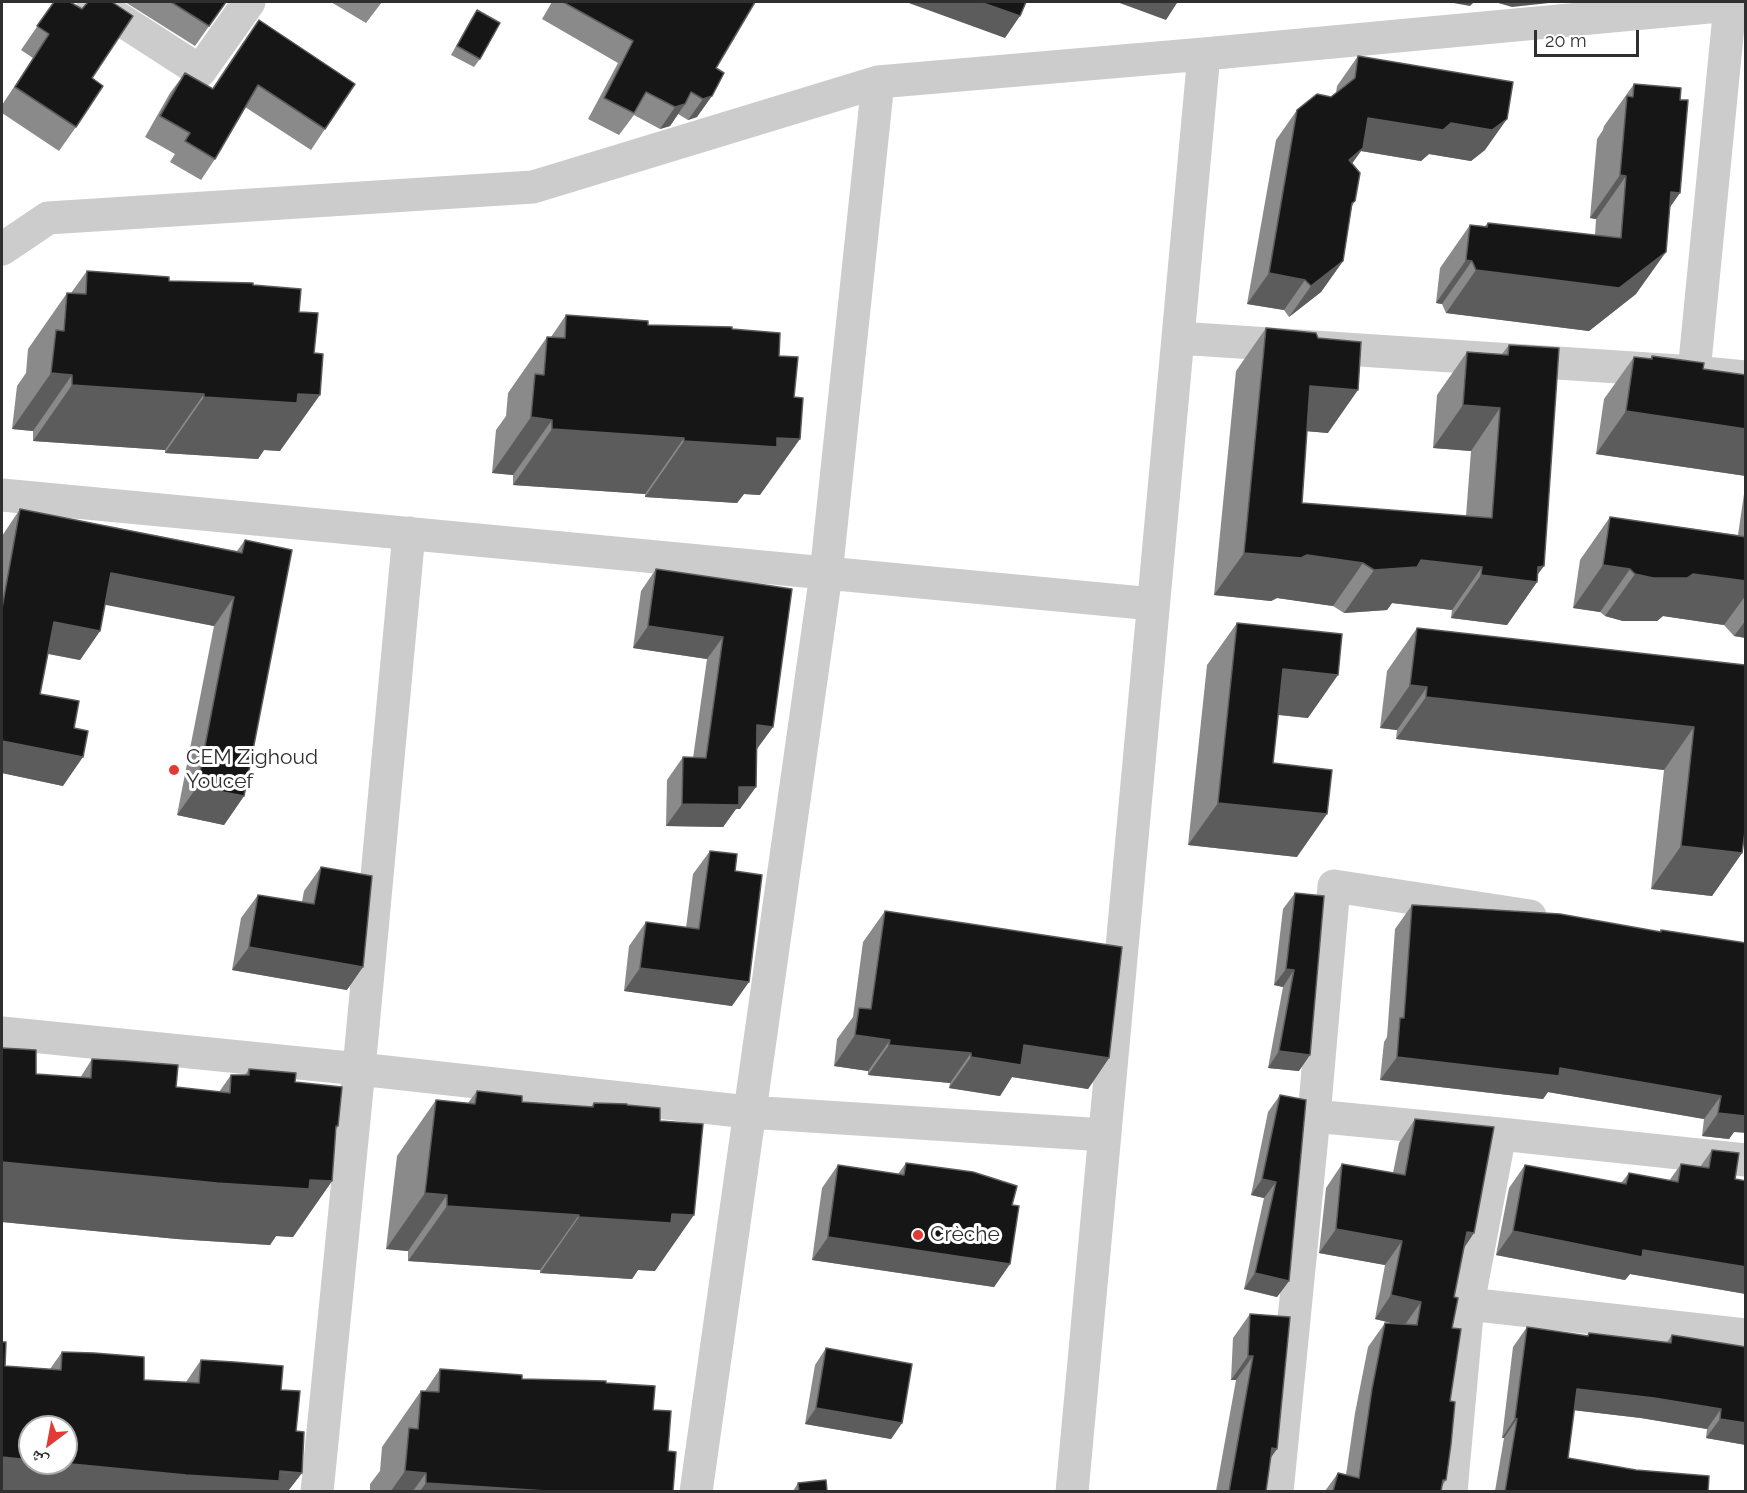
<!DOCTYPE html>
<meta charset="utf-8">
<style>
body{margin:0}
#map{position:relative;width:1747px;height:1493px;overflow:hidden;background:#fff;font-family:Raleway,"Noto Naskh Arabic",sans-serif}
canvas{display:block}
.frame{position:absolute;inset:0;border:3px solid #2f2f2f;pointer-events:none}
.north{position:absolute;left:18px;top:1415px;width:60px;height:60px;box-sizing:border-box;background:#fff;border:2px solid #acacac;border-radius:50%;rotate:212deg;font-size:16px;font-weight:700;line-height:24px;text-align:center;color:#2f2f2f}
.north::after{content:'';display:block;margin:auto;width:21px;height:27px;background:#e33a35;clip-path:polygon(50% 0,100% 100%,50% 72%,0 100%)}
.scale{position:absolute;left:1534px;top:30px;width:105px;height:27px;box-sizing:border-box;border:3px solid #2f2f2f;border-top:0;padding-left:8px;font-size:18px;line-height:21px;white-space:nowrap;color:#2f2f2f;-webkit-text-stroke:4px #fff;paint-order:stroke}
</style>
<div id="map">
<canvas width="1747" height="1493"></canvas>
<div class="frame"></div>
<div class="north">ش</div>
<div class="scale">20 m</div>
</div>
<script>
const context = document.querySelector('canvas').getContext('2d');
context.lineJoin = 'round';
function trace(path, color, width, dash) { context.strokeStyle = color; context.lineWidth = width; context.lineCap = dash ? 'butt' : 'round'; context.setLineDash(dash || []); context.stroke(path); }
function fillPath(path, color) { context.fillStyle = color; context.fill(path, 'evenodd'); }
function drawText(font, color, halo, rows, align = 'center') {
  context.font = font + ' Raleway,sans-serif'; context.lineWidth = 6; context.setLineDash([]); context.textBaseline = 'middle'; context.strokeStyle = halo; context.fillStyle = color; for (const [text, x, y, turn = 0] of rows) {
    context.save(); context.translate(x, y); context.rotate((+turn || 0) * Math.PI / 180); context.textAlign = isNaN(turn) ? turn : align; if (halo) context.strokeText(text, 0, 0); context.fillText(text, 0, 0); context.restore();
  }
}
trace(new Path2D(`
 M93,2l107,69 49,-69
 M2,249l46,-31 485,-31 345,-105 326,-28 526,-49h16
 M1178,338l516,34 52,5
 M1694,372l36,-367
 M2,495l1151,109
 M2,1033l357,36 389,43 357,23
 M1500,1134l-186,-18 20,-230 196,30
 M1468,1304l32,-170 246,26
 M317,1492l42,-423 50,-536
 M696,1492l130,-918 52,-492
 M1072,1492l132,-1438
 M1277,1492l37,-376
 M1451,1492l17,-188 278,31`), '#ccc', 33);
fillPath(new Path2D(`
 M54,2l28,7 5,-7h25l-20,76 -16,49 -17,24 -57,-38v-8l31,-47 -12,-8z
 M125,2h101l-31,44z
 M331,2h51l-16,21z
 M552,2h203l-39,66 -19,49 -9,3 -10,-6 -8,12 -10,3 -26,-14 -15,20 -31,-16 30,-56 -76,-44z
 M477,10l3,49 -6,8 -23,-12 20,-36z
 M244,41l81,88 -14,21 -66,-43 -30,52 -14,21 -31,-18 5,-8 -30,-17 25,-44 15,-20 27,16z
 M1358,56l127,94 -14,11 -42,-7 -8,7 -60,-10 -9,12 3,38 -3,5 -9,55 -22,31 -32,25 -5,-7 -37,-6 29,-164 21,-30 34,-13 5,-4 1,-7z
 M1634,84l36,123 -34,87 -47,37 -143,-18 -4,-9 -6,-1 4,-35 30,-43 15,1 3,-3 107,12 1,-16 -6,-1 7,-79 6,-9 1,-4z
 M87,271l82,10 111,170 -16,-1 -6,9 -93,-6v-3l-132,-9v-10l-21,-2 5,-43 9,-13 2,-24 39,-56h4z
 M566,315l82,10 112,170 -16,-1 -7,9 -92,-6v-3l-132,-9v-10l-21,-2 4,-43 10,-14 2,-23 39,-56h4z
 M1266,328l52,10 10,95 -21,-2 -5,72 164,13 5,-65 -38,-3 4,-53 30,-43 35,2 7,-9 29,230 -1,7 -30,43 -56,-7 1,-8 -60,-7 -5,7 -43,3 -11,-7 -56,-8 -6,3 -57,-6 22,-224z
 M1652,356l51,13 43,6v101l-150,-22 8,-55 30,-42 16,2z
 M1746,480v158l-12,-2 -10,-11 -61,-9 -6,5h-34l-18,-5 -5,-4 -27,-4 7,-48 30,-43 128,18z
 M20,509l217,42 8,-11 -1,256 -20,29 -47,-10 37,-189 -109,-22 -5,27 -20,29 -32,-6 -8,40 23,92 -61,-13v-237z
 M656,569l136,20 -19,138 -17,22 -16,60h-4l-13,18 -57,-1 1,-46 16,-23 10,1 14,-99 -74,-11 8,-57z
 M1237,623l71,95 -30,-3 -5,48 24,94 -109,-12 19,-180z
 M1417,628l328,37 -3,188 -30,43 -61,-7 13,-119 -268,-31 1,-9 -17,-2 7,-57z
 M710,851l25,20 -3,135 -108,-15 5,-45 17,-24 40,6 7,-54z
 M321,867l26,123 -115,-20 9,-52 17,-23 44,7 2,-11z
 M1295,893l4,178 -31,-3 15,-81 -9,-2 9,-76z
 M1412,905l248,27 1,-2 73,202 -5,7 -27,-3 2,-17 -156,-27 -5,7 -163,-19 4,-38 3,-5 8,-108z
 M885,911l224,147 -21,31 -76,-12 -12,19 -51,-8 1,-5 -82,-8v-4l-34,-5 3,-27 16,-22 10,-75z
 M2,1048l34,26 44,4 12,-19 84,28 43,5 12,-17h14l4,-6 46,13 43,44 -2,3 -4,52 -39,56 -17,-1 -6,9 -93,-6 -175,-17z
 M477,1091l45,11 69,5 3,-4 61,168 -17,-1 -6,9 -92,-6v-3l-132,-9v-10l-22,-2 11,-93 39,-56 32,3z
 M1280,1095l9,186 -12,16 -33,-8 20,-91 -13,-3 17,-83z
 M1415,1119l49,130 -10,48 -2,31 -2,73 -4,79 -4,6 -1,5h-116l13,-18 8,2 9,-62 13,-66 17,-24 10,1 -20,-5 10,-54 -66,-12 7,-65 16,-24 51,9 6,-30z
 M1712,1150l23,29 11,2v113l-116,-20 -5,6 -129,-25 13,-67 16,-23 96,18 8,-10 40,8 12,-17 19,3z
 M906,1163l106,42 -2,59 -16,23 -182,-27 10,-72 16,-23 60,9z
 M1250,1314l21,143 -5,34h-50l20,-111h-5l2,-42z
 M1527,1327l60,9 2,-3 78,9 5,-7 74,110 -40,-7 1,-9 -66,-11 -67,-8 -6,48 140,33h-213l9,-53h-2l11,-91z
 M826,1348l76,75 -11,16 -86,-15 10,-59z
 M62,1352l82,28 42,2 15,-22 80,30 15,41 6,42 -14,18h-286l3,-125 45,3z
 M440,1369l82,10 84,4 47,27 15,41 5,40h-303v-7l10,-13 2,-24 39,-56h4z
 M798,1483l29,8h-34z`), '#8a8a8a');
fillPath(new Path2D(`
 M906,2h74l40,14 -15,22z
 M1117,2h55l5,1 -11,17z
 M1448,2h26l-4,4z
 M1495,2h55l-1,1 -37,4z
 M712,96l-15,21 -9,3 15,-21z
 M685,104l-15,22 -10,3 15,-22z
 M1368,118l83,5 56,-4 -22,31 -14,11 -42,-7 -8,7 -60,-10 -20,28 -13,11z
 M1620,175l6,1 -30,43 -6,-1z
 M1671,192l9,1 -30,43z
 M1666,252l-30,42 -47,37 -143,-18 30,-43z
 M1466,260l6,1 -30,43 -6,-1z
 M1343,261l-22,31 -32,25 22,-31z
 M1269,273l36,7 -21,30 -37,-6z
 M51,373l21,2 -39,56 -21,-2z
 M72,385l132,9 -39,56 -132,-9z
 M1310,386l48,4 -30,43 -48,-4z
 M298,394l22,1 -40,56 -16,-1 -6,9 -93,-6 39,-56z
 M1463,405l37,3 -29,43 -38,-3z
 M1626,411l120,18v47l-150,-22z
 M531,417l21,3 -39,55 -21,-2z
 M552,429l132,9 -39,56 -132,-9z
 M777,438l23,1 -40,56 -16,-1 -7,9 -92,-6 39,-56z
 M1244,553l63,2 56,8 -30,43 -56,-8 -6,3 -57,-6z
 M1421,560l61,7 -30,43 -60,-7 -5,7 -43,3 30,-43z
 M1603,565l27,4 -30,43 -27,-4z
 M1544,566l-11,15 4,1 -30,43 -56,-7 30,-43z
 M111,573l123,24 -20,29 -123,-24z
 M1635,574h58l53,7v14l-22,30 -61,-9 -6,5h-34l-18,-5z
 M1746,620v18l-12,-2z
 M54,622l46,9 -20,29 -46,-9z
 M648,626l75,11 -16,22 -74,-11z
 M1283,669l55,6 -30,43 -55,-6z
 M1410,685l17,2 -30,43 -17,-2z
 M1426,697l268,30 -30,43 -268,-31z
 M757,725l16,2 -16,22 -16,-2z
 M2,741l81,16 -20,29 -61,-13z
 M197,787l47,9 -20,29 -47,-10z
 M739,787h17l-16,22h-4l-13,18 -57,-1 16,-22z
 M1218,803l109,11 -30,43 -109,-12z
 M1681,846l61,7 -30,43 -61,-7z
 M249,947l114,20 -16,23 -115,-20z
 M640,968l109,14 -17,24 -108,-15z
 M1286,969l8,1 -11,17 -9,-2z
 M855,1035l35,5 -22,31 -34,-5z
 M889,1045l82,8 -21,30 -82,-8z
 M1024,1045l85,13 -21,31 -76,-12 -12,19 -51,-8 22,-31z
 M1279,1051l31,4 -11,16 -31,-3z
 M1397,1057l163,11 161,28 -17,23 -156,-27 -5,7 -163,-19z
 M1746,1110v23l-12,-1 -5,7 -27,-3 16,-23z
 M2,1162l308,18 22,1 -39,56 -17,-1 -6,9 -93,-6 -175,-17z
 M1262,1179l14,3 -12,16 -13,-3z
 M425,1193l22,2 -39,56 -22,-2z
 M447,1206l132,9 -39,55 -132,-9z
 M672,1214l22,1 -39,56 -17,-1 -6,9 -92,-6 39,-56z
 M1336,1229l66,12 -17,24 -66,-12z
 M1513,1231l130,19 103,17v27l-116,-20 -5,6 -129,-25z
 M1467,1232l7,1 -16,24z
 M828,1237l182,27 -16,23 -182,-27z
 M1255,1273l34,8 -12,16 -33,-8z
 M1391,1295l30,7 -17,24 -29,-7z
 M1248,1356h5l-17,24h-5z
 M1577,1389l77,9 67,11 -14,20 -66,-11 -78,-9z
 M816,1408l86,15 -11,16 -86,-15z
 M1515,1418l2,1 -13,19h-2z
 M1720,1419l26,4v22l-40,-7z
 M1272,1448l5,1 -17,24z
 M2,1457l28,3v3h31l241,10 -14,18h-286z
 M405,1471l21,2 -13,18h-22z
 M426,1483l120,8h-126z`), '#5c5c5c');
const building = new Path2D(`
 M54,2h16l12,7 6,-7h24l21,14 -41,62 11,8 -27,41 -61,-40 34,-53 -12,-8z
 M171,2h55l-17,24z
 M563,2h192l-39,66 8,5 -12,23 -9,3 -12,-7 -6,12 -10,3 -29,-15 -12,21 -30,-15 29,-57z
 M980,2h46l-6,14z
 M477,10l23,13 -20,36 -23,-13z
 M259,20l96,64 -30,45 -67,-44 -43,74 -30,-18 5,-8 -30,-17 25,-43 28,16z
 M1358,56l155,26 -6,37 -15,11 -41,-7 -8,7 -75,-12 -5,30 -14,12 11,13 -5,28 -3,2 -9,58 -32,25 -6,-6 -36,-7 28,-163 20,-16 14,3 24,-19z
 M1634,84l47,4 -1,12h8l-8,93 -9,-1 -5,60 -47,36 -143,-18 -4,-9 -6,-1 4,-35 17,2 1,-4 133,15 5,-62 -6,-1 7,-79 6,1z
 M87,271l82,6v4l84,2v2l48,4 -2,23 19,1 -4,40 9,1 -3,41 -22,-1 -1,9 -93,-6v-3l-132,-9v-10l-21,-2 5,-43 8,1 3,-38 19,1z
 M566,315l82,6v4l84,2v2l48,4 -1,23 19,1 -4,40 9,1 -3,41 -23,-1v9l-93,-6v-3l-132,-9v-9l-21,-3 4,-43 9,1 3,-38 18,1z
 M1266,328l50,5 2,5 43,4 -3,48 -48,-4 -8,117 190,15 8,-110 -37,-3 4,-53 41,3 1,-10 50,3 -15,218 -6,1 -1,15 -56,-7 1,-8 -61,-7 -4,7 -43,3 -11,-7 -56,-8 -6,3 -57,-5z
 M1652,356l52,7 -1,6 43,6v54l-120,-18 8,-54 18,2z
 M20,509l222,44 3,-13 47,10 -48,246 -47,-9 37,-190 -123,-24 -11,58 -46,-9 -14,72 39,7 -5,27 14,3 -5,26 -81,-16v-133z
 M1610,517l136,20v44l-53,-7 -6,4h-34l-18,-4 -5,-5 -27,-4z
 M656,569l136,20 -19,138 -16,-2 -1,62h-17v18l-57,-1 1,-47 23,1 17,-121 -75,-11z
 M1237,623l105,11 -4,41 -55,-6 -10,94 59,7 -5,44 -109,-11z
 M1417,628l328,37 1,159 -4,29 -61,-7 13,-119 -268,-30 1,-10 -17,-2z
 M710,851l27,3 -2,17 27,4 -13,107 -109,-14 6,-46 53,7z
 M321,867l51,9 -9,91 -114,-20 9,-52 56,9z
 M1295,893l29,3 -14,159 -31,-4 15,-81 -8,-1z
 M1412,905l148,9 101,18v-2l85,13 -1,173 -27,-3 3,-17 -161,-28 -1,8 -162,-19 3,-39h4z
 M885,911l237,36 -13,111 -85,-13 -3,20 -50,-8v-4l-82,-8 1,-5 -35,-5 4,-27 12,1z
 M2,1048l34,2v24l55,4 1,-19 34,2 52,4 -2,22 54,6 1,-18h18v-6l47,4 -1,9 47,5 -4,39h-2l-4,55 -22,-1 -1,9 -92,-6 -215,-21z
 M477,1091l45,5v6l71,5 1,-4 33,1v1l33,3v13l43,3 -9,91 -22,-1 -1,9 -92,-6v-2l-132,-9v-11l-22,-2 11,-93 39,4z
 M1280,1095l26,5 -17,181 -34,-8 21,-91 -14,-3z
 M1415,1119l79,8 -20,106 -7,-1 -13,65 4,1 -6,30 9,1 -11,72 5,1 -4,42 -5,36h-3l-2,11h-108l5,-18 21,5 13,-89 13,-66 32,2 4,-23 -30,-7 11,-54 -66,-12 6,-65 63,11z
 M1712,1150l27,3 -4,26 11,2v86l-103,-17 -1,7 -129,-26 12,-66 101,19 3,-11 49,9 3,-18 28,4z
 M906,1163l67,9 44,14 -5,19 7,1 -9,58 -182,-27 10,-72 66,10z
 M1250,1314l40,3 -13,132 -5,-1 -6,43h-37l24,-135h-5z
 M1527,1327l61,9 1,-3 82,10 1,-8 74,12v76l-26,-4 1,-10 -67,-11 -77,-9 -9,69 68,12 73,6 -1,15h-203l12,-72 -2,-1z
 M2,1342h4l-1,24 56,4 1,-18 32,1 50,4v23l55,3 2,-23 33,2 49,4 -2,24 19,1 -4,40 8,1 -2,41 -22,-2 -1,10 -93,-6 -125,-12h5v-36h-36v33l-28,-3z
 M826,1348l86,16 -10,59 -86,-15z
 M440,1369l82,6v4l84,2v2l49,3 -2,24 18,1 -3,40 8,1 -3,39h-127l-120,-8v-10l-21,-2 4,-43 9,1 3,-38 18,1z
 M826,1480l1,11h-28l-1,-8z`);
fillPath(building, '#161616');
trace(building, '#5c5c5c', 1.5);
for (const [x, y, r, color] of [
 [174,770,6,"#e33a35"],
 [918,1235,6,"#e33a35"]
]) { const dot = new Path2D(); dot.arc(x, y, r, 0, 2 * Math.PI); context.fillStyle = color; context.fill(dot); trace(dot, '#fff', 2); }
drawText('21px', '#2f2f2f', '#fff', [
 ["CEM Zighoud",186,758],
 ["Youcef",186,782],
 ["Crèche",930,1235]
], 'left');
</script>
